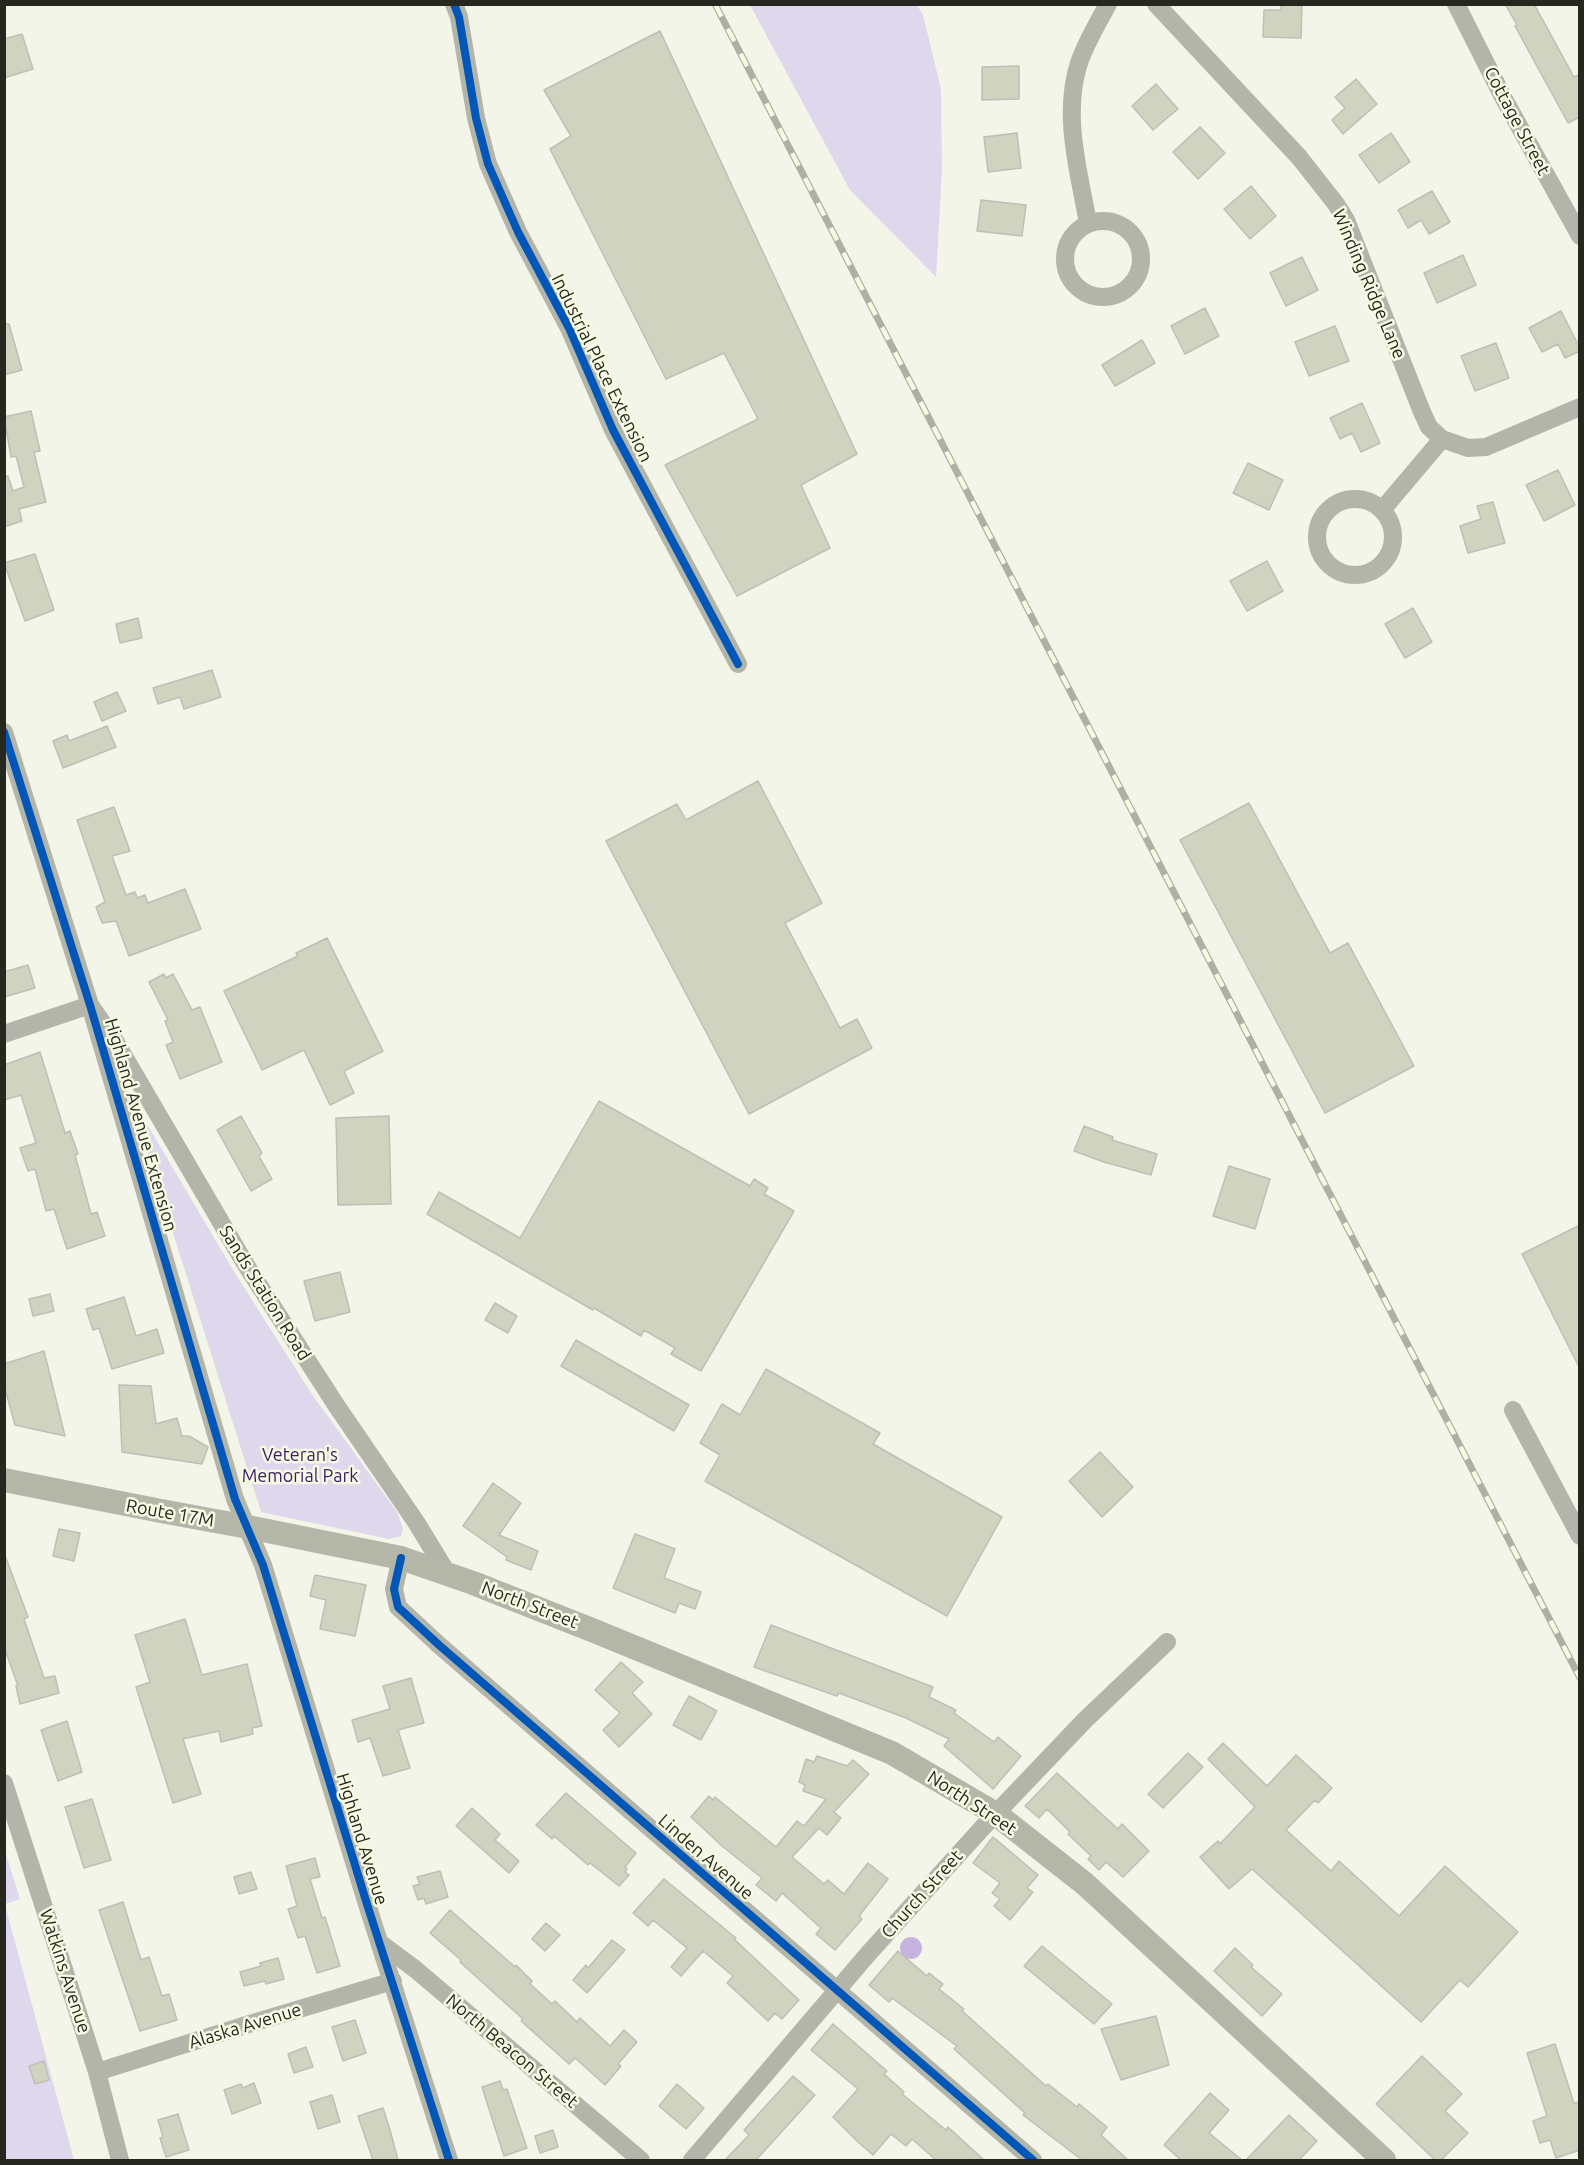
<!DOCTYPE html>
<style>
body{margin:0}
#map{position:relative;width:1584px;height:2165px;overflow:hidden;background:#f3f5e8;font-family:Ubuntu,sans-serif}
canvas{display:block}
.frame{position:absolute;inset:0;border:6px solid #26281f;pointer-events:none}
</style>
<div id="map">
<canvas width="1584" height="2165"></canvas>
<div class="frame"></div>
</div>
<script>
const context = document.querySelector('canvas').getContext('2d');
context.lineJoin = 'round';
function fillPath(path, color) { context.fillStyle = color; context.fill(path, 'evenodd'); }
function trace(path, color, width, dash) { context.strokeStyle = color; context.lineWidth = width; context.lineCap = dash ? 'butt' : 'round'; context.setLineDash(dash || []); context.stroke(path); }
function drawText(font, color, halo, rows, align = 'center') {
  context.font = font + ' Ubuntu,sans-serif'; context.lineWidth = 5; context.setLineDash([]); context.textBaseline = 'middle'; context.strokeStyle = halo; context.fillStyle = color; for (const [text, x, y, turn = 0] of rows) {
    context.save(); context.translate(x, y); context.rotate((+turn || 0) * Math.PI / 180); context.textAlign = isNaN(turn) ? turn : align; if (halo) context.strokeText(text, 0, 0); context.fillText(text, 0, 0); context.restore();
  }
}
fillPath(new Path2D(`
 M750,5h167l6,10 18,74 1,81 -6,107 -86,-87z
 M121,1080l112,190 78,123 86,119 6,17 -2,7 -12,3 -128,-27 -111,-352z
 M5,1851l15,48 -15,5z
 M5,1905l69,255h-69z`), '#dfd7eb');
fillPath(new Path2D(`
 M900 1948a11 11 0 1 1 22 0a11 11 0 1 1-22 0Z`), '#c5b5de');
const building = new Path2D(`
 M1281,4h21l-1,34 -38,-1 1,-27h17z
 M1505,4h29l40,73 6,-3v43l-12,6 -53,-97 2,-1z
 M660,31l197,423 -56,31 29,63 -93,48 -72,-131 93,-46 -34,-66 -58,26 -116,-230 21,-13 -27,-46z
 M22,34l11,35 -29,9v-39z
 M1019,66v33l-37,1v-33z
 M1356,79l21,25 -34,30 -11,-14 13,-12 -10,-11z
 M1156,84l22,25 -25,21 -21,-24z
 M1200,127l25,26 -27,26 -25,-27z
 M1017,133l4,35 -33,4 -4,-35z
 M1391,133l19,29 -31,21 -20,-28z
 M1251,186l25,30 -26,23 -26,-30z
 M1432,191l18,31 -21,12 -8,-14 -13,8 -10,-18z
 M981,200l45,5 -4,31 -45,-5z
 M1463,255l13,30 -39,18 -13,-30z
 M1302,257l16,33 -32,16 -16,-33z
 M1205,308l14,28 -34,18 -14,-28z
 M1561,311l19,37v3l-15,7 -7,-14 -16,8 -13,-24z
 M4,324h5l13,46 -18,5z
 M1335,326l14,35 -40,15 -14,-34z
 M1142,340l13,23 -40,23 -13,-21z
 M1496,343l13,35 -34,13 -14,-35z
 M1362,403l18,40 -19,9 -9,-19 -12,6 -10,-21z
 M31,411l9,40 -6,1 12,50 -27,7 3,12 -18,6v-51h4l5,15 11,-4 -8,-31 -5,1 -7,-40z
 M1248,463l35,17 -14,30 -36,-17z
 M1558,470l17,35 -31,16 -18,-36z
 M1493,502l12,41 -37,10 -8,-27 21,-7 -4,-13z
 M35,554l19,56 -29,11 -21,-58z
 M1267,561l16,30 -36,20 -17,-30z
 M1413,608l19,34 -27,16 -20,-34z
 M138,618l4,20 -22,5 -4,-19z
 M212,670l9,27 -37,12 -4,-12 -22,7 -5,-16z
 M117,692l9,19 -24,10 -8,-19z
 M107,726l9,21 -53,21 -10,-27 14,-6 2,6z
 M758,781l64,122 -37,20 55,105 17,-9 15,29 -123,66 -143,-273 71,-37 9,16z
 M1249,803l81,150 18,-10 66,123 -89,47 -145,-273z
 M114,807l16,44 -18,5 14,39 9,-3 2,6 8,-3 3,8 37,-14 16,40 -72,27 -13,-35 -14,2 -6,-16 9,-5 -28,-82z
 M327,938l56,113 -39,20 10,22 -24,12 -26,-55 -42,20 -38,-79 74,-35 -2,-3z
 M28,965l7,23 -31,9v-25z
 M164,974l2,4 7,-4 19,36 8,-3 22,55 -42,17 -14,-34 7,-3 -8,-21 3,-1 -19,-38z
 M40,1052l25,81 5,-2 8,23 -3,1 16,59 6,-2 8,24 -38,13 -13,-40 -8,2 -11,-42 -7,2 -8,-23 16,-5 -15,-48 -17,5v-35z
 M599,1101l151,85 4,-7 14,9 -4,6 30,17 -93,160 -30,-17 4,-6 -31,-18 -3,6 -47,-28 -1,2 -166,-96 12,-22 81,46z
 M241,1116l21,37 -3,3 13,23 -21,12 -34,-61z
 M389,1116l2,88 -53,1 -2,-87z
 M1084,1126l29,11 -1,3 45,14 -6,21 -47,-13 -30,-11z
 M1229,1166l41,13 -15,50 -42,-13z
 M1580,1225v144l-58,-115z
 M340,1272l10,40 -35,9 -11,-40z
 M50,1294l4,17 -21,5 -4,-17z
 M124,1297l12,39 21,-7 7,24 -52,16 -13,-41 -6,2 -7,-21z
 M495,1303l22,13 -9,17 -23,-13z
 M576,1340l113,65 -15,26 -113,-65z
 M44,1351l21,85 -50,-11 -11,-40v-21z
 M766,1369l114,64 -7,11 129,73 -55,99 -242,-135 15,-26 -20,-12 22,-39 18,11z
 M119,1385l32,1 5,38 21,-6 5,18h7l19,11 -6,17 -80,-12z
 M1100,1452l33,35 -31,30 -33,-36z
 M493,1483l28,20 -22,32 39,16 -7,19 -25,-10 1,-3 -44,-31z
 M59,1529l21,4 -6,28 -21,-5z
 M635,1534l40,15 -11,29 37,14 -6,17 -16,-6 -4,10 -62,-25z
 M4,1558h2l22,59 -4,2 20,59 11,-2 4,17 -39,11 -4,-18h2l-14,-39z
 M315,1575l51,10 -11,51 -35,-7 6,-29 -16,-4z
 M185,1619l17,56 45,-11 15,62 -10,2 1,6 -32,8 -2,-11 -36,8 18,55 -28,9 -37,-116 14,-5 -15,-47z
 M771,1625l162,62 -4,10 27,13 -2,3 40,29 4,-5 23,19 -28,33 -49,-43 5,-7 -43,-21 -67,-25 -2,3 -83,-29z
 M621,1662l22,20 -11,11 20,21 -33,33 -16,-17 17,-17 -25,-23z
 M411,1678l13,45 -26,7 12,38 -27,8 -13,-38 -12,4 -6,-22 38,-11 -7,-23z
 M689,1696l28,15 -16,29 -28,-15z
 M67,1721l15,51 -24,9 -17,-51z
 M1223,1743l44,43 29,-31 36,33 -14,15 -3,-3 -29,30 45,41 8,-10 60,55 46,-50 73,66 -50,55 -8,-7 -39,42 -169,-153 -23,20 -29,-32 18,-16 2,3 35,-37 -47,-48z
 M1188,1753l15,14 -40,41 -15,-14z
 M817,1756l30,10 6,-6 16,14 -35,38 7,6 -14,17 -8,-7 -27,29 32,27 4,-4 16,14 24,-31 20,16 -29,37 3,3 -27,31 -19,-16 5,-6 -39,-35 -6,8 -20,-16 6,-7 -40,-32 -31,-29 18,-21 4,4 2,-3 61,50 21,-26 7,5 22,-27 -23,-8 2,-6 -6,-3 7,-23 8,3z
 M1057,1773l61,56 4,-5 27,27 -26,26 -17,-15 -7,8 -11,-11 3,-3 -23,-22 2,-2 -23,-23 -8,9 -14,-12z
 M566,1793l70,60 -11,14 2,2 -2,3 4,3 -10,11 -29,-23 -2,2 -34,-29 -2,3 -16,-14z
 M92,1799l19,61 -27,8 -19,-61z
 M472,1808l28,26 -5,6 24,21 -10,12 -53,-47z
 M993,1837l45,38 -11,13 6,4 -23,28 -16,-14 6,-7 -8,-6 8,-10 -27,-20z
 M315,1858l5,19 -10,2 12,39 3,-1 15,49 -23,7 -12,-37 -7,2 -10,-29 9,-3 -11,-40z
 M440,1871l8,26 -22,7 -2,-6 -6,2 -5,-14 7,-2 -3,-7z
 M251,1872l6,17 -18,5 -5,-17z
 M664,1879l72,59 -2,1 65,61 -17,19 -7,-6 -7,8 -41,-38 6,-7 -30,-25 -22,25 -10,-9 16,-19 -34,-28 -5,6 -15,-13z
 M123,1902l18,58 8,-3 13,39 7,-2 8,26 -37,11 -41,-121z
 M450,1910l65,57 1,-2 16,16 -2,3 22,20 3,-3 22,21 3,-4 30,28 14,-16 13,12 -19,22 3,2 -16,19 -30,-27 -6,6 -48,-43 2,-2 -63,-57 1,-2 -31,-27z
 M546,1923l14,12 -15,16 -13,-12z
 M612,1940l13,10 -38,43 -14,-13 13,-15 2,3z
 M1042,1946l70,58 -18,20 -70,-58z
 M1235,1948l18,17 -2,2 31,27 -20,22 -48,-45z
 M898,1951l29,25 2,-3 14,11 -4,5 25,20 -2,2 84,75 2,-2 29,23 2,-3 28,23 -6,8 27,25h-46l-59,-45 2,-2 -71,-64 3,-3 -65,-48 -3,4 -20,-17z
 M278,1958l6,21 -18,5 -1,-3 -21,5 -4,-14 21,-6 -1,-3z
 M1156,2016l13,49 -48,15 -20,-51z
 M355,2020l11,33 -23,8 -11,-34z
 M833,2024l54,47 -3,3 20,18 -2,2 44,36 2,-3 36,33h-48l-24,-21 -6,7 -15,-12 -18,21 -15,-13 -25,-25 25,-28 -47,-39z
 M1555,2044l19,59 6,-1v48l-24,8 -6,-18 -10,3 -7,-22 14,-5 -20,-63z
 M306,2047l7,20 -19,6 -6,-19z
 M1422,2056l40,38 -17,17 23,22 -27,27h-6l-59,-56z
 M44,2061l5,19 -14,4 -6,-18z
 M793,2076l22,19 -59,65h-31l24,-25 -5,-5z
 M500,2081l3,9 4,-1 20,59 -23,8 -22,-69z
 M254,2083l7,20 -29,11 -8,-24 17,-6 2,4z
 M677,2084l27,24 -18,21 -27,-23z
 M1210,2093l19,17 -20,23 33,27h-61l-17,-15z
 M332,2095l8,27 -22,7 -8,-27z
 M383,2108l7,22 8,30h-25l-15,-44z
 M178,2114l11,36 -23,7 -6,-19 3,-1 -5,-17z
 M1289,2115l28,26 -18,19h-53z
 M553,2130l5,17 -18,6 -5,-17z`);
fillPath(building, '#d0d3bf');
trace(building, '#bebfb5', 1.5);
trace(new Path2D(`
 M454,4l5,13 17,101 12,46 30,68 51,96 44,102 125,234
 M1156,4l143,153 37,47 10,16 76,192 7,15 13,12 26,9 18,-1 94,-40
 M1456,4l48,95 76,137
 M1065 259a38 38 0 1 1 76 0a38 38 0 1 1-76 0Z
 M1088,223c-9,-51 -26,-108 -9,-160 7,-21 19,-40 29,-59
 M1317 537a38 38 0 1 1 76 0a38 38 0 1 1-76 0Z
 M1382,510l60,-71
 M4,732l86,273 145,494 28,66 103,336 83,259
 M4,1034l86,-29 25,36 131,224 90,140 80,117 33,54
 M1513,1410l67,126
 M401,1558l-7,31 4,18 41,38 594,515
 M4,1783l93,289 23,88
 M380,1943l35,26 226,191
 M97,2072l149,-47 147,-44
 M692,2160l176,-206 116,-128 101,-106 82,-78`), '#b3b5aa', 18);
trace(new Path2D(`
 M4,1480l157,31 87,16 153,31 72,25 119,47 300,123 104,61 89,70 299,276`), '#b4b6a8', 24);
const rail = new Path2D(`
 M715,4l865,1674`);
trace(rail, '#aeb0a6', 7);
trace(rail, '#f7fae3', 4.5, [14]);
trace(new Path2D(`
 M454,4l5,13 17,101 12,46 30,68 51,96 44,102 125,234
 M4,732l86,273 145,494 28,66 103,336 83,259
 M401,1558l-7,31 4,18 41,38 594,515`), '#0057b8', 8);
drawText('18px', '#26281f', '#f7fae3', [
 ["Cottage Street",1517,121,62],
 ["Winding Ridge Lane",1369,284,67],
 ["Industrial Place Extension",602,368,64],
 ["Highland Avenue Extension",141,1125,74],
 ["Sands Station Road",265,1293,58],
 ["Route 17M",170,1513,10],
 ["North Street",530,1605,21],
 ["North Street",972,1803,33],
 ["Highland Avenue",362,1839,73],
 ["Linden Avenue",706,1857,41],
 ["Church Street",922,1894,-48],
 ["Watkins Avenue",65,1971,72],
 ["Alaska Avenue",245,2026,-17],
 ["North Beacon Street",512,2051,40]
]);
drawText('18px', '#3e1b66', '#f7fae3', [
 ["Veteran's",300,1455],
 ["Memorial Park",300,1476]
]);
</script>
